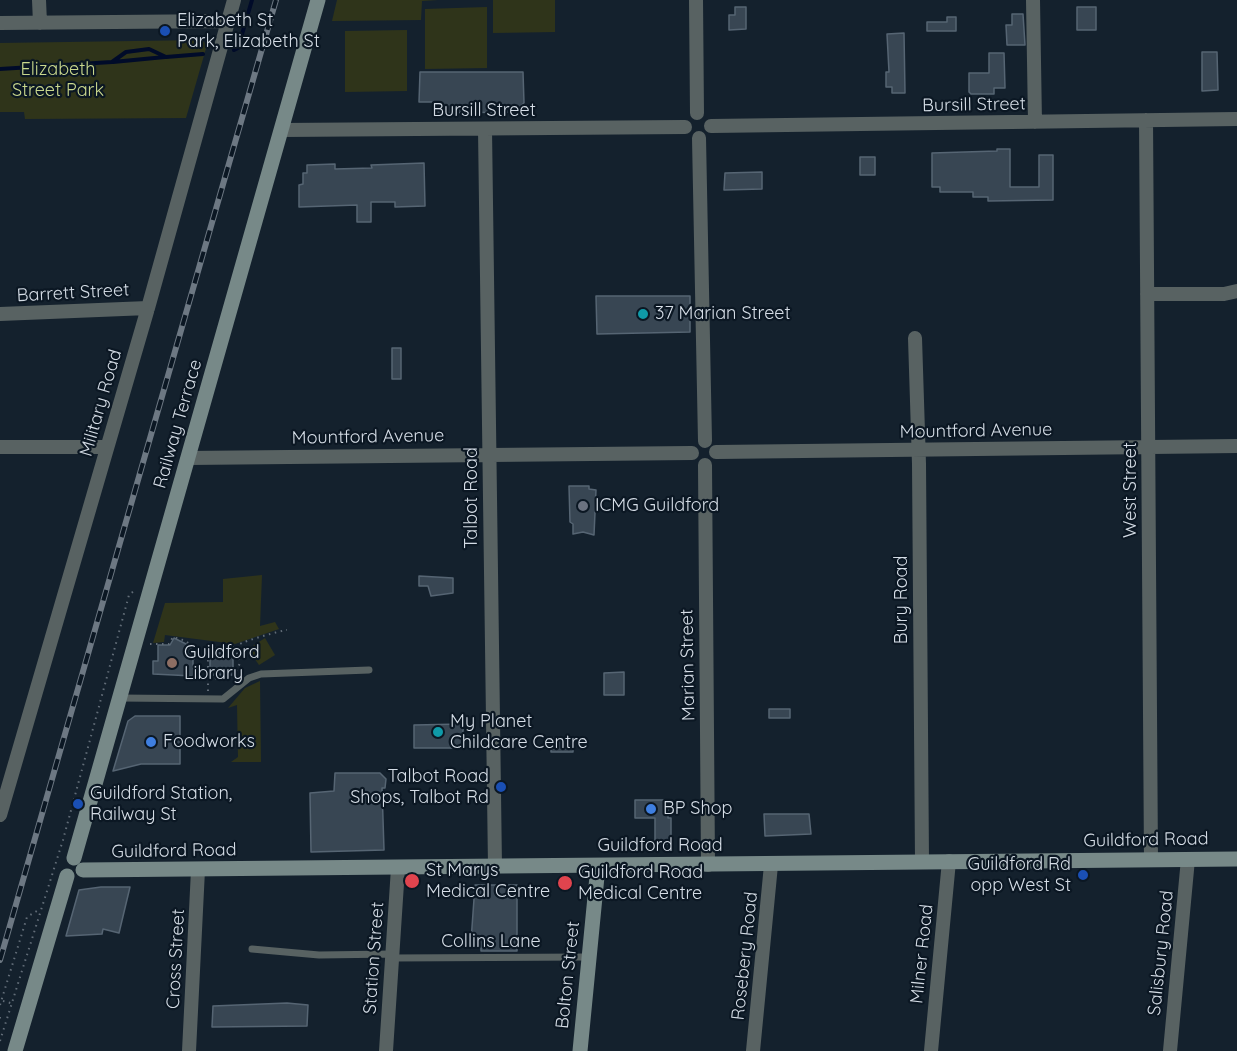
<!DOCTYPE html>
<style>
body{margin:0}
canvas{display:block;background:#14212d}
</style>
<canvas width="1237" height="1051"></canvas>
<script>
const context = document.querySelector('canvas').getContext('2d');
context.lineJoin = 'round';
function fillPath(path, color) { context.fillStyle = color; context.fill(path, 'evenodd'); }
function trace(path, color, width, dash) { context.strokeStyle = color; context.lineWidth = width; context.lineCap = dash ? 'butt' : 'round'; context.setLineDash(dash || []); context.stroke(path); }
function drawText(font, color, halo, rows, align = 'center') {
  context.font = font + ' Quicksand,sans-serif'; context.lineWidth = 4.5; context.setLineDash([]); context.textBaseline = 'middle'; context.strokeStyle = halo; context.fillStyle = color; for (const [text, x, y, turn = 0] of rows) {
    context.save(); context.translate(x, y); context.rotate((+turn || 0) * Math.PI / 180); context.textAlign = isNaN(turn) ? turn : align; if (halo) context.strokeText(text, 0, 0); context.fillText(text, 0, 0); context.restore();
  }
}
fillPath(new Path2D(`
 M337,0h101l-16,1 -1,19 -89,1z
 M493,0h62v32l-62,1z
 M487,7v61l-62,1v-60z
 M407,30v61l-62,1v-61z
 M202,40l5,5 -21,73 -161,1 -1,-7h-24v-69z
 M262,575l-2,51 15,-4 4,7 -44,15 -70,-9 -1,7 -11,1 12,-40 58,-1v-23z
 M265,638l10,17 -16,10 -11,-16z
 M260,681l1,81h-30l7,-5 -1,-52 -9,3 17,-20z`), '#2f341a');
trace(new Path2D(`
 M234,50l4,-2 14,-48
 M113,62l52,-5
 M0,69l112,-7 14,-10 23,-3 17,8 37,-3`), '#000b29', 4);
const building = new Path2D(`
 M735,7h11v22l-17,1v-15h6z
 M1077,7h19v23h-19z
 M1012,14h11l2,31h-18l-1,-20h6z
 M947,17h9v14h-29v-9h20z
 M904,33l1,60h-13v-6h-6v-15h3l-2,-38z
 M1202,52h15l1,38 -16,1z
 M989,53h15l1,35h-11v6h-23l-2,-2v-19h20z
 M420,72h103l1,31 -10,9 -76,1v-11h-19z
 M997,149h13v38h29v-32h14v45l-65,1v-4h-15v-5h-33v-5h-8v-34l65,-2z
 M860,157h15v18h-15z
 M424,163l1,43 -30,1v-5h-24v20h-14v-17l-58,2v-22l4,-1v-11h4v-8l28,-1v5l37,-1 -1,-3z
 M762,172v17l-38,1 1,-17z
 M596,296h94v36l-93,2z
 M392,348h9v31h-9z
 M569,486h20v3l7,1 -2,45 -11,-3 -10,2v-10l-3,-2z
 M419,576l34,2v15l-22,3 -3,-10h-9z
 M174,638l14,7 10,11 -5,4v16l-40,-2v-13h5v-16h12z
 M210,653h23v22h-23z
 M624,672v23h-20v-22z
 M769,709h21v9h-21z
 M135,716h45v48h-39l-28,7 15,-50z
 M463,724v24h-49v-23z
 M551,738h22v14h-22z
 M335,773h45l6,6 -1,9h-3l2,62 -73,2 -1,-59 24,-2z
 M635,800h33v18h3v26h-16v-26h-20z
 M764,814h45l2,20 -46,2z
 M475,885h42v66h-36v-9l-10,-1z
 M101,887h29l-11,46 -16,-4 -1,5 -36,2 13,-46z
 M287,1003l21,2 -1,21 -95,1 1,-21z`);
fillPath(building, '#384653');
trace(building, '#566573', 1.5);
trace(new Path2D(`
 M150,644h19l4,-7 13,4 9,8 42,-2
 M208,648v31
 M208,691v-11l27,-6 5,-11 -4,-13 4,-6c4,-3 43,-14 47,-14
 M3,1001l11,3
 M0,1005l27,-88 13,-8
 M0,1017v3
 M0,1041l63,-201 66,-245 7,-6`), '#626d78', 2, [1.5, 4.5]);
trace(new Path2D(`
 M119,698l104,1 26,-21 12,-4 108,-4
 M252,949l67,6 74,-1
 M393,958l195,-1`), '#586262', 7);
trace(new Path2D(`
 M39,0l1,23
 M696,0l1,113
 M1033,0l2,122
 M0,23l228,-2
 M1146,120l5,740
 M711,126l526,-7
 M485,129l10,738
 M282,130l403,-3
 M699,138l6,303
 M1147,294h77l13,-3
 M0,314l148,-6
 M915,338l4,126 3,397
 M0,447h107
 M716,452l521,-6
 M188,458l504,-5
 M705,465l3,400
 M0,815l148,-507 86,-308
 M189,1051l9,-181
 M386,1051l12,-183
 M753,1051l18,-186
 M931,1051l18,-190
 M1170,1051l18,-192`), '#586262', 14);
trace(new Path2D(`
 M74,858l244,-858
 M83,870l1154,-11
 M15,1051l52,-175
 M580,1051l18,-185`), '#778988', 15);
const rail = new Path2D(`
 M0,960l276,-960`);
trace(rail, '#6d7883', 6);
trace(rail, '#0b1723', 4, [11]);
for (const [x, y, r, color] of [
 [165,31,6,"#1a4fb4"],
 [643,314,6,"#0f9aa8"],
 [583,506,6,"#6b7280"],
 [172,663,6,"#8d6e63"],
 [438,732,6,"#0f9aa8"],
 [151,742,6,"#3f7fe0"],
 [501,787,6,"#1a4fb4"],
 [78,804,6,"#1a4fb4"],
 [651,809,6,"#3f7fe0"],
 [1083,875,6,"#1a4fb4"],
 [412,881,8,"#e0444e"],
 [565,883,8,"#e0444e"]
]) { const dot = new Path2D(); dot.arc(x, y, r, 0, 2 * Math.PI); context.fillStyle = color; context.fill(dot); trace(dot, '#0b1723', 2); }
drawText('18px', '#d5dde6', '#0b1723', [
 ["Elizabeth St",177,21],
 ["Park, Elizabeth St",177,42],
 ["37 Marian Street",655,314],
 ["ICMG Guildford",595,506],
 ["Guildford",184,653],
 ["Library",184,674],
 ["My Planet",450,722],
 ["Childcare Centre",450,743],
 ["Foodworks",163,742],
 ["Talbot Road",489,777,"right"],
 ["Shops, Talbot Rd",489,798,"right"],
 ["Guildford Station,",90,794],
 ["Railway St",90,815],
 ["BP Shop",663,809],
 ["Guildford Rd",1071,865,"right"],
 ["opp West St",1071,886,"right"],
 ["St Marys",426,871],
 ["Medical Centre",426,892],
 ["Guildford Road",578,873],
 ["Medical Centre",578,894]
], 'left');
drawText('18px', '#cad88d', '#0b1723', [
 ["Elizabeth",58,70],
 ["Street Park",58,91]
]);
drawText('18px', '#d5dde6', '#0b1723', [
 ["Bursill Street",974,105,-1],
 ["Bursill Street",484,111],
 ["Barrett Street",73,293,-3],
 ["Military Road",101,403,-74],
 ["Railway Terrace",178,424,-74],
 ["Mountford Avenue",976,431,-1],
 ["Mountford Avenue",368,437,-1],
 ["West Street",1131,490,-90],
 ["Talbot Road",472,498,-90],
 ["Bury Road",902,600,-90],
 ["Marian Street",688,665,-91],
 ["Guildford Road",1146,840,-1],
 ["Guildford Road",660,846],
 ["Guildford Road",174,851,-1],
 ["Collins Lane",491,942],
 ["Salisbury Road",1161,953,-84],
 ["Milner Road",922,954,-84],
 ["Rosebery Road",745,956,-84],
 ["Station Street",374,958,-86],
 ["Cross Street",176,959,-87],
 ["Bolton Street",568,975,-84]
]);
</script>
